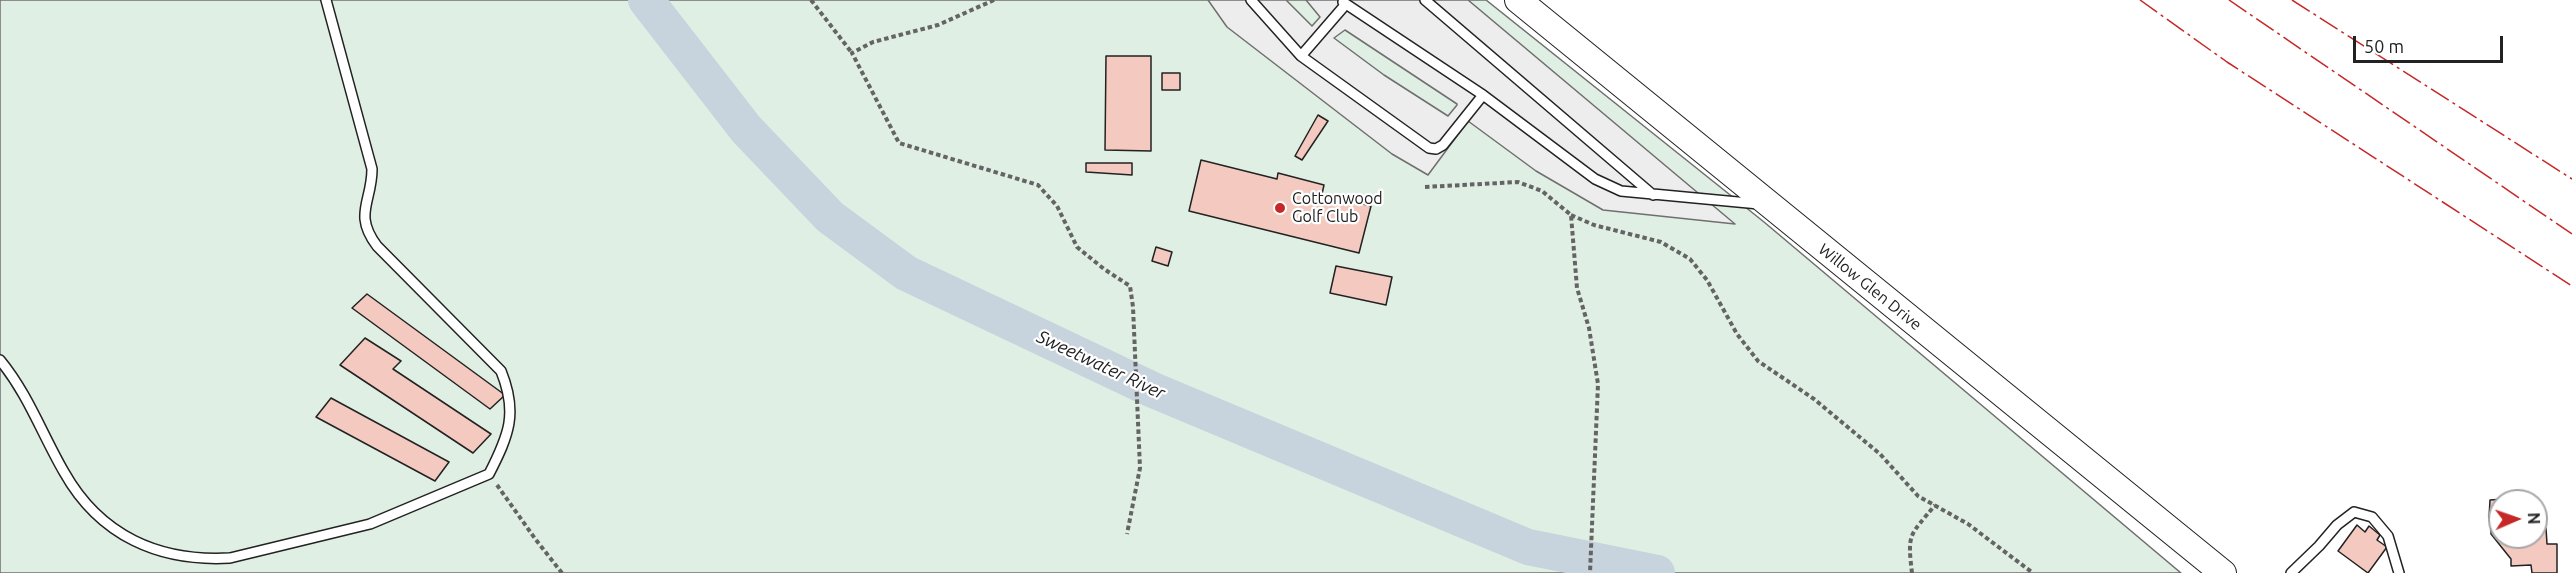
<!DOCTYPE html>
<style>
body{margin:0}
#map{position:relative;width:2572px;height:573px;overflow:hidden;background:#fff;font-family:Ubuntu,sans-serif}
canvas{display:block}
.north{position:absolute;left:2488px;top:489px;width:60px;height:60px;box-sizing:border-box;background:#fff;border:2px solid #a7a7a7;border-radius:50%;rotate:88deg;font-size:16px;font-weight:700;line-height:24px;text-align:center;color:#222}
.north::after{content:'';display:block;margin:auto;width:21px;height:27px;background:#c62828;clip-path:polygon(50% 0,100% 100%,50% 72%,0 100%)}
.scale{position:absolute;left:2353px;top:36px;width:150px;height:27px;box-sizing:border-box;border:3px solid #222;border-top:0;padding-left:8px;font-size:18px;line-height:21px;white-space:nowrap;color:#222;-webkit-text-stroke:4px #fff;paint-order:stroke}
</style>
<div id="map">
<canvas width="2572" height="573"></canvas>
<div class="north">N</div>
<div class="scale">50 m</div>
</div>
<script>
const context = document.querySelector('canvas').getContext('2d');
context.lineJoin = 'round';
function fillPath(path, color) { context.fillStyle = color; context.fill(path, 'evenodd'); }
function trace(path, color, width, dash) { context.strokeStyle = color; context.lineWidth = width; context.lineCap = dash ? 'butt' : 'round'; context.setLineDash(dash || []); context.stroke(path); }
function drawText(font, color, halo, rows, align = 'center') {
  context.font = font + ' Ubuntu,sans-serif'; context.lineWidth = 4.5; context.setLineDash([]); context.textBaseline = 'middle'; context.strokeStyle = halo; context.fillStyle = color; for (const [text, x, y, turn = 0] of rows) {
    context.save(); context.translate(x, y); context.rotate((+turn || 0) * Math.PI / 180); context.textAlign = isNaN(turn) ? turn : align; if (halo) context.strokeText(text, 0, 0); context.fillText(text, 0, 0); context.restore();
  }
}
const green = new Path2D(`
 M0,0h1486l278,222 417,351h-2181z`);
fillPath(green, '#e0efe3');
trace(green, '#6f6f6f', 1.5);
const parking = new Path2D(`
 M1208,0h78l26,26 8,-9 -14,-17h162l267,224 -132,-14 -67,-39 -68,-50 -40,54 -36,-21 -165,-127zM1345,30l112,74v1l-9,11 -64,-41 -50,-37z`);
fillPath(parking, '#ededed');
trace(parking, '#6f6f6f', 1.5);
trace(new Path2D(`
 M646,0l100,129 84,88 76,56 247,117 375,157 129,26`), '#c7d3dd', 36);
const building = new Path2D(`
 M1106,56h45v95l-46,-1z
 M1162,73h18v17h-18z
 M1318,115l10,6 -26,39 -7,-4z
 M1201,160l76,19 1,-6 46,12 -2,9 49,12 -12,47 -170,-42z
 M1086,163h46v12l-46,-3z
 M1156,247l16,5 -4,14 -16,-5z
 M1336,266l56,11 -6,28 -56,-12z
 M367,294l138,101 -15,14 -138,-101z
 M365,338l36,23 -8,8 98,65 -18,19 -133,-88z
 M331,398l118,64 -14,19 -119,-64z
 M2504,499l-4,2v36h36l1,-17v8h9l1,16h10v29h-25l-1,-8 -20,1v-7l-20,-25v-16h-2l1,-18z
 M2357,525l8,7 4,-6 11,9 -3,5 10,7 -19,26 -30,-22z`);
fillPath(building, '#f3c9c0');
trace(building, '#222', 1.5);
const service = new Path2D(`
 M1251,0l50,56 45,-52 -3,-2
 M1425,0l228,195
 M1346,4l137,91 112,84 26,12 138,13
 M1301,56l128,92 7,1 7,-4 40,-50
 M0,360c28,34 42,74 64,112 36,64 95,90 166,86l140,-34 119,-50c20,-39 29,-61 12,-103l-124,-125c-24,-32 -5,-44 -5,-77l-46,-169
 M2291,573l28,-27 18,-21 17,-13 18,5 16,19 11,37`);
const secondary = new Path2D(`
 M1518,0l705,573`);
trace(service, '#222', 12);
trace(secondary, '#222', 28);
trace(new Path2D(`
 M811,0l41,53
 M994,0l-56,25 -65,17 -21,11 47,90 139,42 19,21 20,41 27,22 26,17 3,21 7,161 -13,66
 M1425,187l93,-5 24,9 29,24 6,73 12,40 9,56 -8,189
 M1571,215l23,10 67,17 29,17 17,21 30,54 21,27 56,38 66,55 38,42 50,28 65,49
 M497,485l39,55 26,33
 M1912,573c-5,-41 -2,-37 23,-68`), '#646464', 4, [4.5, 3]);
trace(service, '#fff', 9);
trace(secondary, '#fff', 26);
trace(new Path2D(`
 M2140,0l87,62 345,224
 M2229,0l343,234
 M2292,0l280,179`), '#c62828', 1.5, [21, 4.5, 3, 4.5]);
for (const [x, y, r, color] of [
 [1280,208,6,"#c62828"]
]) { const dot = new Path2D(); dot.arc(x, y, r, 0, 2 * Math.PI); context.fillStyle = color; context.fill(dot); trace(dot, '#fff', 2); }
drawText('16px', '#222', '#fff', [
 ["Cottonwood",1292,199],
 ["Golf Club",1292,217]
], 'left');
drawText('16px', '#222', '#fff', [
 ["Willow Glen Drive",1870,287,39]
]);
drawText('italic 18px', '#222', '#fff', [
 ["Sweetwater River",1101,365,25]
]);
</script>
